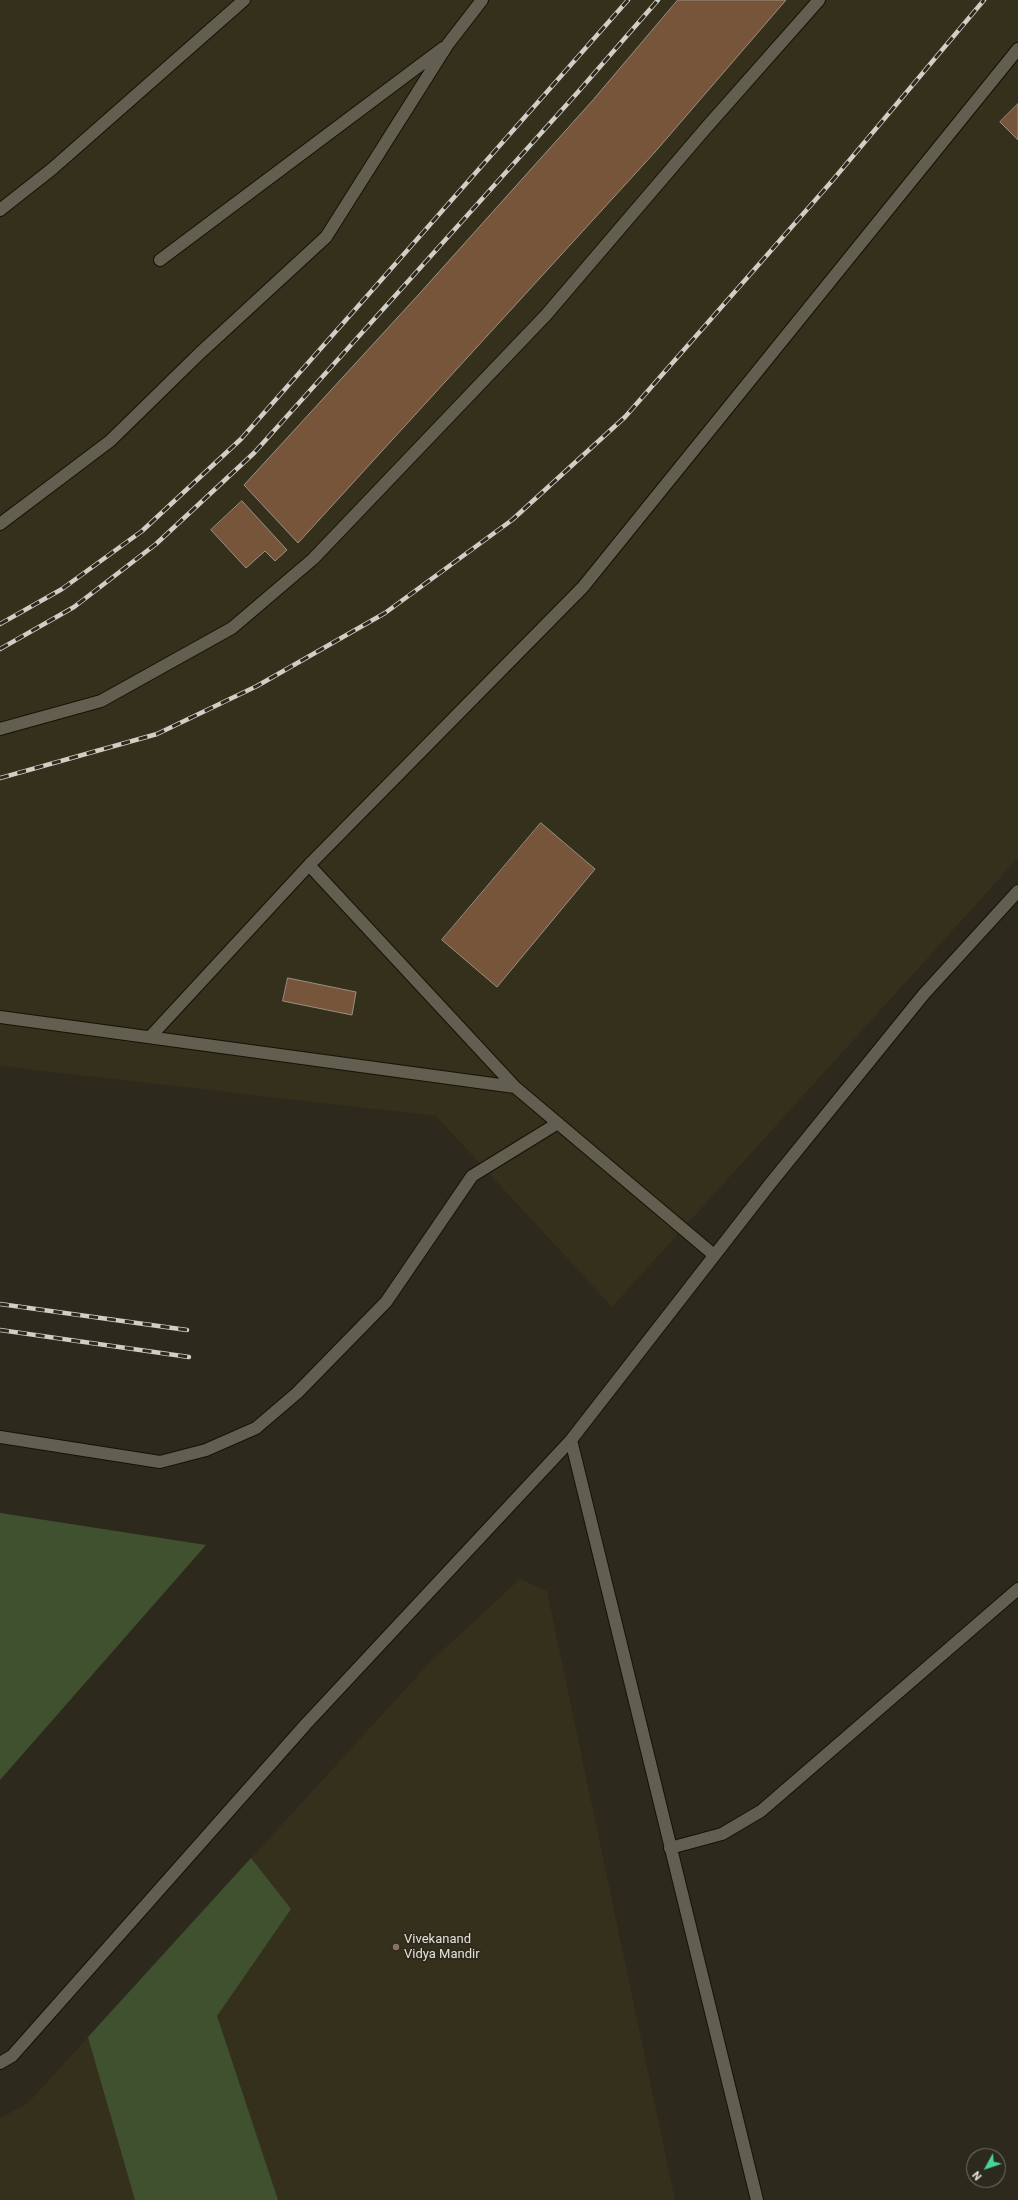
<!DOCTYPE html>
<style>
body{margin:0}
#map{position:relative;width:1018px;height:2200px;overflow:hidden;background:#2d2a1d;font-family:Roboto,sans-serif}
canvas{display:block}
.north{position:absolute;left:966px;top:2148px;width:40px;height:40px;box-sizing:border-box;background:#2d2a1d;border:1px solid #767469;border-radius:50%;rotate:230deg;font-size:11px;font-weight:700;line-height:16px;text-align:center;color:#e4e2da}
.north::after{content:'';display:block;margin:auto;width:14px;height:18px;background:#46d49e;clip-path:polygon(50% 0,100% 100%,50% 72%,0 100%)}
</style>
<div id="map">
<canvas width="1018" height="2200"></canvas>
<div class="north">N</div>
</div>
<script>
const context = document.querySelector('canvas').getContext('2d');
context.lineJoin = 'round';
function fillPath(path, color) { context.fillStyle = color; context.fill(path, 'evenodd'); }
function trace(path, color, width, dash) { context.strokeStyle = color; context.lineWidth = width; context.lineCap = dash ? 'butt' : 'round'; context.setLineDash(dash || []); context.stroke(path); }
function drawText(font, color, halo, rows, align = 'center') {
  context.font = font + ' Roboto,sans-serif'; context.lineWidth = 3.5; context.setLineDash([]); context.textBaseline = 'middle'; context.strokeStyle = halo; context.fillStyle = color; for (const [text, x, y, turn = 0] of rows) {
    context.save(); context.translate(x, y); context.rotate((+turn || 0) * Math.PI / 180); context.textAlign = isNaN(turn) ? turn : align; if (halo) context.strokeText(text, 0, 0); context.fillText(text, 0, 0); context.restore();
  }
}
fillPath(new Path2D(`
 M0,0h1018v858l-406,449 -176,-191 -436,-50z
 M520,1579l27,12 128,609h-675v-82l28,-15 402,-441z`), '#34301c');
fillPath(new Path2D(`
 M0,1513l206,32 -206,235z
 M251,1858l40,51 -74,107 61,184h-143l-47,-163z`), '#40512f');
const building = new Path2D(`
 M678,0h108l-131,152 -357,391 -54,-58 176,-192 173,-193z
 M1018,104v36l-18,-18z
 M242,501l45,49 -12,11 -10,-10 -19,17 -35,-38z
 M541,823l54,46 -98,118 -55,-47z
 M288,978l68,14 -4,23 -69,-14z`);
fillPath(building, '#76553b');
trace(building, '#9d8f85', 1);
const minor = new Path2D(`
 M0,210l52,-41 192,-169
 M160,260l283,-212
 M0,524l110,-83 90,-88 126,-116 122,-193 34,-44
 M0,729l101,-28 131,-73 81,-69 233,-244 159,-186 114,-129
 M0,1017l515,70
 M150,1037l159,-172
 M714,1255l-199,-168 -206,-222 274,-278 435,-538
 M0,1437l160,25 46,-12 50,-22 41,-35 89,-91 86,-126 86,-53
 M571,1440l186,760
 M670,1848l52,-14 39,-23 257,-222
 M0,2063l12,-7 294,-332 265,-284 199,-256 68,-84 86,-106 94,-103`);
trace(minor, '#151207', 14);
trace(minor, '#625f50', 12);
const rail = new Path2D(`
 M0,624l62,-35 80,-58 99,-92 387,-439
 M0,649l74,-42 82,-63 98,-91 324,-361 80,-92
 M0,778l157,-44 100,-48 128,-73 127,-93 113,-103 207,-236 152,-181
 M0,1304l187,26
 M0,1330l189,27`);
trace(rail, '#d0cec5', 4.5);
trace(rail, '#2d2a1d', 3, [9]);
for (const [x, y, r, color] of [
 [396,1947,4,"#8d6e63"]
]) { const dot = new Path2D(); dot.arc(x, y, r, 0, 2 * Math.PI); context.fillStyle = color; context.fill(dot); trace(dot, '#2d2a1d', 1.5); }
drawText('13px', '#e4e2da', '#2d2a1d', [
 ["Vivekanand",404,1940],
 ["Vidya Mandir",404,1955]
], 'left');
</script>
